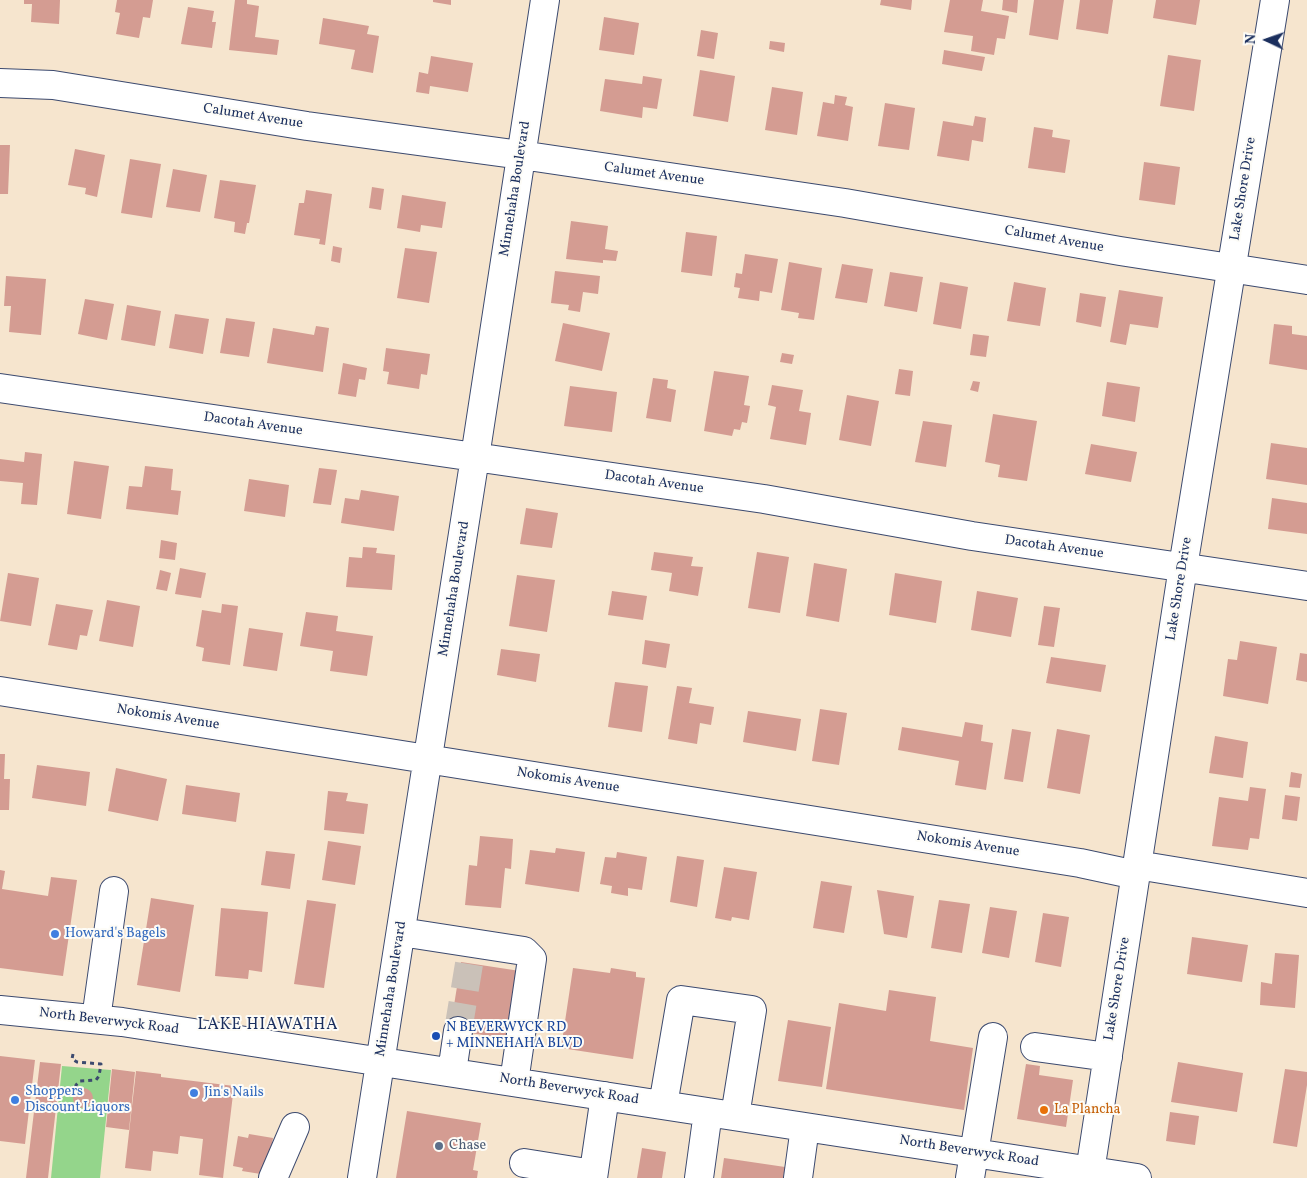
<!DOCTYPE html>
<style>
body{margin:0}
#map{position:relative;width:1307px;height:1178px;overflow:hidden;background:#f6e5ce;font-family:Vollkorn,serif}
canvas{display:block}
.north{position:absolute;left:1242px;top:15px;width:50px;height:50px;-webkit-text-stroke:4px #fdfcf7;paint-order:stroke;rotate:273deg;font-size:14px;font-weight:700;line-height:20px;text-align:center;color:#1b2f5e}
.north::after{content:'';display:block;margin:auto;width:18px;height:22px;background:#1b2f5e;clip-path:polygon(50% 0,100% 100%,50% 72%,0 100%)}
</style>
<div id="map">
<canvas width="1307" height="1178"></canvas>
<div class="north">N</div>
</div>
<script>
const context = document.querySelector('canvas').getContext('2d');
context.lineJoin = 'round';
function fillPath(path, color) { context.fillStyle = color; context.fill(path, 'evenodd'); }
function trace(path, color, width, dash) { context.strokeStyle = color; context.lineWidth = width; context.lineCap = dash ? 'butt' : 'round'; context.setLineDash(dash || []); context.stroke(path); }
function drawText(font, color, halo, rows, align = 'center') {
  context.font = font + ' Vollkorn,serif'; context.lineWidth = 4; context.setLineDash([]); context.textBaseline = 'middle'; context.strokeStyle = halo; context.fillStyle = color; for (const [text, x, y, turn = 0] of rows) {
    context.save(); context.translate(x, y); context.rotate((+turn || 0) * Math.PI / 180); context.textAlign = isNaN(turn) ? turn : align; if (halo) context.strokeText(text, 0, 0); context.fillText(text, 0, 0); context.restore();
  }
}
fillPath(new Path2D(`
 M62,1066l49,4 -11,108h-49z`), '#94d58b');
fillPath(new Path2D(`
 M24,0h36l-1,24 -28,-2 1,-18h-8z
 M117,0h36l-3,18 -7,-1 -4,21 -23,-4 4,-21 -5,-1z
 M235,0h12v4l12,2 -4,31 24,3 -2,15 -48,-5z
 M433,0h18v5l-18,-3z
 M881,0h31l-1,10 -31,-5z
 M950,0h33l-2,11 28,5 -4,23 -8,-1 -3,17 -23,-4 2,-15 -29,-4z
 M1003,0h15l-1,13 -15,-3z
 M1034,0h30l-6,40 -29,-5z
 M1080,0h33l-5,34 -32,-5z
 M1156,0h44l-4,25 -43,-7z
 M188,7l26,4 -2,11h4l-4,26 -31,-4z
 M604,17l35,6 -5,32 -35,-5z
 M323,18l46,8 -2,8 12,2 -6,37 -22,-4 4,-19 -36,-6z
 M701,30l17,3 -4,26 -17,-3z
 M770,41l15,2 -1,9 -15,-3z
 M944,50l41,7 -3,14 -40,-7z
 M1168,55l33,5 -7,51 -34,-5z
 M431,56l42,7 -5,29 -38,-6 -1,8 -13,-2 3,-20 9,2z
 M700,70l35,6 -7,46 -35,-6z
 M643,76l19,3 -5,30 -14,-2 -1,11 -42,-7 5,-32 37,5z
 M772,87l31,5 -6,43 -32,-5z
 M835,95l12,2 -2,8 8,2 -5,34 -31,-5 6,-34 11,2z
 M885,103l30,5 -6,42 -31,-4z
 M975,116l11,2 -3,24 -11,-2 -3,21 -32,-5 6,-35 30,5z
 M1034,127l19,3 -1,7 18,3 -5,33 -37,-5z
 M0,145h10l-2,49h-8z
 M75,149l30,6 -8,42 -12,-3 1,-6 -18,-3z
 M130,159l31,5 -9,54 -31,-5z
 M1144,162l36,5 -5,38 -36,-5z
 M173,169l34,6 -7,37 -34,-5z
 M220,180l36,5 -7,38h-2l-2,11 -11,-2 1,-10 -21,-4z
 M372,187l12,2 -3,21 -12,-2z
 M306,190l26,4 -7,51 -6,-1 1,-5 -26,-4 5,-32h5z
 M402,195l44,7 -4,26 -21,-3 -1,7 -23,-4z
 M571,221l37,5 -3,23 13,2 -2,10 -13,-1v3l-37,-4z
 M686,232l31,4 -5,40 -31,-4z
 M333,246l9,2 -2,15 -9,-2z
 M405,248l32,4 -8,51 -32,-5z
 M745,254l33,5 -6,34 -12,-2 -1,10 -21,-3 2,-10 -6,-1 2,-14 6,1z
 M789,262l33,6 -8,52 -16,-2 1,-5 -18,-3z
 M842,264l31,5 -6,34 -32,-5z
 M555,271l45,5 -2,18 -15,-2 -3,20 -12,-2 1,-5 -18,-2z
 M890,272l33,5 -6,35 -33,-6z
 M6,276l40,3 -5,56 -32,-3 2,-26h-7z
 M940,282l28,5 -7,42 -28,-5z
 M1014,282l32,6 -6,38 -33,-5z
 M1119,290l44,7 -5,31 -28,-4 -4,21 -16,-3z
 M1080,293l26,4 -5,30 -25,-5z
 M85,299l29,5 -7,36 -29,-6z
 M127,305l34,6 -6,35 -34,-6z
 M175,314l34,5 -6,35 -34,-6z
 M226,318l29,4 -6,35 -29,-4z
 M563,323l47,10 -8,38 -47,-10z
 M1274,324l18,2v8l15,2v34l-38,-6z
 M316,326l13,2 -6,44 -56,-9 6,-35 41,7z
 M973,334l16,2 -3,21 -16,-2z
 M386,348l44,6 -3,21 -6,-1 -2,15 -32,-5 2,-12 -6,-1z
 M782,353l12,2 -2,9 -12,-2z
 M343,363l24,5 -2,12 -6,-1 -3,18 -18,-3z
 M899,369l14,2 -3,25 -15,-2z
 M714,371l35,5 -5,29 6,1 -3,17 -5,-1 -2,8 -6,-1 -2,7 -28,-5z
 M653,378l15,2 -1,8 9,2 -5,32 -25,-4z
 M973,381l7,1 -2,10 -8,-2z
 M1107,382l33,5 -5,35 -33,-6z
 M772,385l31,5 -4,21 12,2 -5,32 -36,-6 6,-32 -8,-2z
 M570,386l47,6 -5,40 -48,-6z
 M847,395l32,6 -8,45 -32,-6z
 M993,414l44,7 -10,60 -29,-4 2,-12 -15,-3z
 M923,421l29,4 -6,42 -31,-5z
 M1271,443l36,5v37l-41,-6z
 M1091,444l46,8 -6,30 -46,-8z
 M25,452l17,2 -5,51 -16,-1 2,-21 -23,-2v-22l24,3z
 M74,461l35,5 -8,53 -34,-5z
 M145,466l28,3 -2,21 10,1 -3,24 -52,-6 3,-23 13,1z
 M319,468l18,2 -6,35 -18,-2z
 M249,479l40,6 -4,32 -41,-6z
 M361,490l38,6 -5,35 -53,-8 4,-25 14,2z
 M1272,498l35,5v31l-39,-5z
 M526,508l32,5 -6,35 -32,-4z
 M161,540l16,3 -2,17 -16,-2z
 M363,547l14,1 -1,5 19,2 -3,35 -46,-3 3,-30 13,1z
 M654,552l39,5 -2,9 12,1 -5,29 -29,-5 3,-18 -21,-3z
 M757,552l32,5 -9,56 -32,-5z
 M814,563l33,6 -8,53 -33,-6z
 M180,568l26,5 -5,25 -26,-4z
 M160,570l11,3 -4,18 -11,-2z
 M8,573l31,5 -8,48 -31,-5z
 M895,573l47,8 -6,42 -47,-8z
 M517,575l38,5 -8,52 -38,-6z
 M612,591l35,5 -4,24 -35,-5z
 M977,591l41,7 -7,39 -40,-7z
 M107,600l33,6 -7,41 -34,-6z
 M56,604l37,6 -6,26 -7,-1 -3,15 -29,-5z
 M222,604l16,2 -8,59 -28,-4 2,-13 -8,-2 6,-36 19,3z
 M1044,606l16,2 -6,39 -16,-2z
 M306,612l32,4 -2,15 37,5 -6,40 -37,-5 3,-20 -33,-5z
 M249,628l34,5 -6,38 -34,-5z
 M645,640l25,4 -4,24 -24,-4z
 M1240,641l37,6 -9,57 -45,-8 5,-37 9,1z
 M501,649l39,5 -4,28 -39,-7z
 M1300,653l7,1v28l-11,-2z
 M1051,657l55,8 -5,27 -55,-9z
 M615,682l33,4 -6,46 -34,-5z
 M677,686l15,2 -3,15 25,4 -3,18 -11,-2 -3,21 -29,-5z
 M820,709l27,4 -8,52 -27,-4z
 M748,711l53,8 -5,32 -53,-9z
 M965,722l18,3 -2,16 12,2 -7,47 -31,-5 4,-24 -61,-11 4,-23 60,10z
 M1012,729l19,3 -8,50 -19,-3z
 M1057,729l33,6 -10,59 -33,-6z
 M1215,736l33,6 -5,36 -34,-5z
 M0,754h5l-1,25h6l-1,31h-9z
 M37,765l53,7 -4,34 -54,-8z
 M116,768l51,11 -9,42 -50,-10z
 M1291,772l11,2 -2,14 -11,-1z
 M186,785l54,8 -4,29 -54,-8z
 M1250,787l16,2 -7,50 -9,-1 -2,12 -36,-4 7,-49 29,4z
 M328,791l20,2 -2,8 22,3 -4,30 -40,-4z
 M1285,795l15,2 -3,24 -15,-2z
 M480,836l33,3 -2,30 -6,-1 -4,40 -36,-3 4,-40 8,1z
 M328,841l33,5 -6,39 -33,-5z
 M556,848l29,4 -6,40 -54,-8 5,-34 25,3z
 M266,851l29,3 -5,35 -29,-4z
 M617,852l30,5 -5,33 -14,-2v8l-17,-3 1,-7 -12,-2 5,-27 11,1z
 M677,856l27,4 -7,47 -27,-5z
 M724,867l33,5 -8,48 -17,-3 -1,4 -16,-3z
 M0,870l5,1 -3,18 46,7 3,-19 26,3 -14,96 -63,-8z
 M821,881l31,5 -8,47 -31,-5z
 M877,890l37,6 -7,42 -23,-4z
 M151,898l43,7 -14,87 -43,-7z
 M307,900l29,4 -12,84 -30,-4z
 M939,900l31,4 -8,49 -31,-5z
 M990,907l27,4 -8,47 -27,-5z
 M221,908l47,4 -6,60 -13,-2 -1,9 -33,-3z
 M1043,913l26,4 -8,50 -26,-5z
 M1192,937l56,8 -6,37 -55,-8z
 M1275,953l24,2 -4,53 -35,-3 1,-23 11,2z
 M461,962l59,9 -10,68 -60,-9z
 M573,968l37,5 1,-5 25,4v5l9,1 -12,81 -72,-11z
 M889,990l47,7 -6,44 43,7 -9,62 -138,-21 13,-86 47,8z
 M788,1020l43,7 -9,60 -44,-6z
 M0,1056l35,4 -10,84 -25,-3z
 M40,1062l21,2 -13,114h-22z
 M1178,1062l65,11 -6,39 -66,-10z
 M1026,1064l14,2 -1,9 34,5 -7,47 -49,-8z
 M112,1069l23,3 -6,58 -23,-3z
 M1285,1069l22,3v13l-10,62 -24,-4z
 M136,1071l25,3v3l73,9 -11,92 -24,-3 4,-36 -23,-3 -2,18 -25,-3 -2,20 -26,-3z
 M73 1098a10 10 0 1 1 20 0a10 10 0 1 1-20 0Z
 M407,1111l74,12 -8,47 5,1 -1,7h-81z
 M1170,1112l29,4 -4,29 -29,-4z
 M249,1134l24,4 -6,37 -25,-4 1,-3 -10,-2 5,-30 10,2z
 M642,1148l24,4 -4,26h-25z
 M724,1158l61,9 -2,11h-62z`), '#d49c92');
trace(new Path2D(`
 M458,1031l11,-67`), '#cac1b8', 28, [28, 14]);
const minor = new Path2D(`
 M0,83l53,2 254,41 214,29 324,48 275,48 187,29
 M0,388l764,111 208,37 335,50
 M0,691l1080,172 56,12
 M1137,865l170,28
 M401,932l123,19 8,8 -18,123
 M0,1010l122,12 1015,156
 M96,1019l18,-128
 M1035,1047l73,10
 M452,1072l6,-41
 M663,1105l18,-105 71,10 -17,106
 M524,1163l69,11
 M273,1178l22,-51
 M362,1178l113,-721 70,-457
 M593,1178l12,-82
 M699,1178l9,-66
 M798,1178l7,-51
 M970,1178l23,-141
 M1089,1178l94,-611 92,-567`);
trace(minor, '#3c4a6f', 30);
trace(new Path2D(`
 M73,1054l-1,5 5,3 24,2 -2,12 -3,4 -16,1 -4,4v6`), '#3c4a6f', 3, [4, 4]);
trace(minor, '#fff', 28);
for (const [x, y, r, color] of [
 [55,934,5,"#3f7fe0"],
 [436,1036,5,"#1a4fb4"],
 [194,1093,5,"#3f7fe0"],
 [15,1100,5,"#3f7fe0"],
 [1044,1110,5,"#e8710a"],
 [439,1146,5,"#5c6f8a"]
]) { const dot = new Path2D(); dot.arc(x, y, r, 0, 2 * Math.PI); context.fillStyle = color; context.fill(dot); trace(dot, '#fdfcf7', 2); }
drawText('14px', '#1b2f5e', '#fdfcf7', [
 ["Calumet Avenue",253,117,9],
 ["Calumet Avenue",654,175,8],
 ["Minnehaha Boulevard",516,189,-81],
 ["Lake Shore Drive",1244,189,-81],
 ["Calumet Avenue",1054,240,10],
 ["Dacotah Avenue",253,425,8],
 ["Dacotah Avenue",654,483,8],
 ["Dacotah Avenue",1054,548,8],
 ["Minnehaha Boulevard",455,589,-81],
 ["Lake Shore Drive",1180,589,-81],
 ["Nokomis Avenue",168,718,9],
 ["Nokomis Avenue",568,781,9],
 ["Nokomis Avenue",968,845,9],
 ["Minnehaha Boulevard",392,989,-81],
 ["Lake Shore Drive",1118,989,-81],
 ["North Beverwyck Road",109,1022,7],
 ["North Beverwyck Road",569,1090,9],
 ["North Beverwyck Road",969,1152,9]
]);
drawText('14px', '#366cbe', '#fdfcf7', [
 ["Howard's Bagels",65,934],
 ["Shoppers",25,1092],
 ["Discount Liquors",25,1108],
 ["Jin's Nails",204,1093]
], 'left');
drawText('14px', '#164399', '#fdfcf7', [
 ["N BEVERWYCK RD",446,1028],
 ["+ MINNEHAHA BLVD",446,1044]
], 'left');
drawText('14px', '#c56008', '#fdfcf7', [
 ["La Plancha",1054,1110]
], 'left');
drawText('14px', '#4e5e75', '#fdfcf7', [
 ["Chase",449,1146]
], 'left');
context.letterSpacing = '1px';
drawText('16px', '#1b2f5e', '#fdfcf7', [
 ["LAKE HIAWATHA",268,1026]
]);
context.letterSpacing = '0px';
</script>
